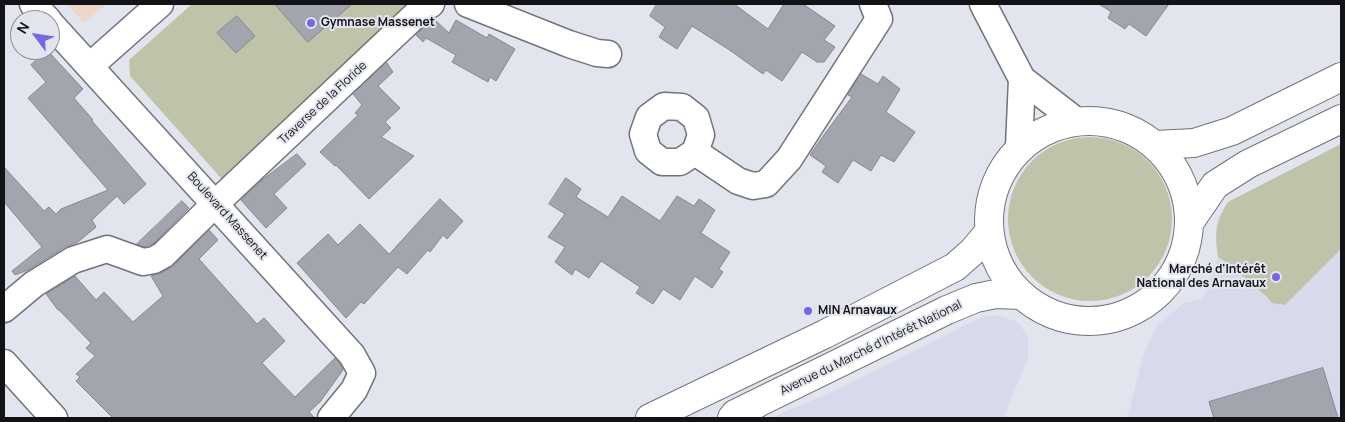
<!DOCTYPE html>
<meta charset="utf-8">
<style>
body{margin:0}
#map{position:relative;width:1345px;height:422px;overflow:hidden;background:#e3e5ee;font-family:Manrope,sans-serif}
canvas{display:block}
.frame{position:absolute;inset:0;border:5px solid #131317;pointer-events:none}
.north{position:absolute;left:10px;top:10px;width:50px;height:50px;box-sizing:border-box;background:#e3e5ee;border:1px solid #909198;border-radius:50%;rotate:301deg;font-size:14px;font-weight:700;line-height:20px;text-align:center;color:#131317}
.north::after{content:'';display:block;margin:auto;width:18px;height:22px;background:#7867e2;clip-path:polygon(50% 0,100% 100%,50% 72%,0 100%)}
</style>
<div id="map">
<canvas width="1345" height="422"></canvas>
<div class="frame"></div>
<div class="north">N</div>
</div>
<script>
const context = document.querySelector('canvas').getContext('2d');
context.lineJoin = 'round';
function fillPath(path, color) { context.fillStyle = color; context.fill(path, 'evenodd'); }
function trace(path, color, width, dash) { context.strokeStyle = color; context.lineWidth = width; context.lineCap = dash ? 'butt' : 'round'; context.setLineDash(dash || []); context.stroke(path); }
function drawText(font, color, halo, rows, align = 'center') {
  context.font = font + ' Manrope,sans-serif'; context.lineWidth = 4; context.setLineDash([]); context.textBaseline = 'middle'; context.strokeStyle = halo; context.fillStyle = color; for (const [text, x, y, turn = 0] of rows) {
    context.save(); context.translate(x, y); context.rotate((+turn || 0) * Math.PI / 180); context.textAlign = isNaN(turn) ? turn : align; if (halo) context.strokeText(text, 0, 0); context.fillText(text, 0, 0); context.restore();
  }
}
fillPath(new Path2D(`
 M1341,144v274h-214l16,-62 14,-31 27,-22 18,-4 5,-9 11,-33 -2,-14v-17l4,-12 8,-12z
 M998,315l20,7 10,15v21l-24,58 -3,2h-230l65,-28 137,-69 14,-5z`), '#d7daea');
fillPath(new Path2D(`
 M67,4h39l-22,19z`), '#edd7ca');
fillPath(new Path2D(`
 M192,4h227l-191,182 -98,-110 -1,-16z
 M1008 219a82 82 0 1 1 164 0a82 82 0 1 1-164 0Z
 M1341,144v105l-56,56 -13,-2 -5,-6 -39,-34 -10,-6c-3,-23 -3,-35 10,-55z`), '#bfc3aa');
const building = new Path2D(`
 M275,4h77l-44,38z
 M657,4h77l34,25 16,-25h19l32,22 -11,14 11,7 -11,15h-7l-15,-10 -20,29 -16,-11 -3,4 -32,-23 -39,-25 -15,23 -18,-12 6,-10 -15,-11z
 M1099,4h70l-23,32 -17,-12 -4,5 -17,-11 3,-6z
 M237,16l18,20 -19,17 -19,-20z
 M434,19l15,14 7,-13 31,18 2,-4 26,15 -19,32 -6,-4 -2,5 -36,-20 4,-7 -30,-17 -3,4 -7,-7z
 M47,50l36,39 -9,9 19,22 -1,1 54,63 -22,20 -7,-8 -25,24 4,7 -18,15 -13,5 -37,23 -13,5 -3,-4 30,-24 -38,-45v-35l40,44 5,-4 7,7 5,-5 47,-19 -80,-92 18,-16 -15,-17z
 M387,63l6,9 -15,14 22,22 -15,14 6,6 -10,9 33,19 -45,43 -33,-34 -1,1 -15,-14 38,-37 -3,-2 7,-8 -9,-11z
 M861,74l17,10 5,-8 17,13 -14,23 29,20 -21,30 -13,-7 -10,16 -18,-11 -15,23 -16,-11 4,-6 -16,-11 11,-16 31,-42 -4,-2z
 M297,154l9,10 -32,30 13,14 -21,20 -25,-28 21,-20z
 M566,178l15,11 -5,8 32,20 14,-21 38,25 17,-25 17,10 5,-7 16,11 -14,23 29,19 -11,17 4,3 -11,16 -17,-12 -15,24 -17,-11 -10,15 -17,-11 4,-6 -39,-26 -12,17 -14,-9 -3,6 -17,-13 10,-15 -17,-10 17,-23 -16,-10z
 M440,199l23,22 -16,18 -4,-4 -13,17 -2,-2 -21,24 -9,-7 -34,37 -3,-2 -15,16 -49,-55 31,-29 10,11 22,-21 29,30z
 M182,201l7,7 -35,35 -10,4 -7,-3z
 M209,230l9,10 -19,19 58,65 7,-6 21,23 -23,22 33,34 40,-39 5,6 3,6 -23,32 -11,10 6,6h-202l-37,-37 4,-4 -4,-3 19,-18 -9,-8 5,-5 -32,-33h-1l-12,-16 29,-18 21,24 8,-8 29,30 30,-26 -12,-20 10,-3 12,-7z
 M1323,368l15,50h-124l-5,-16z`);
fillPath(building, '#a3a5ae');
trace(building, '#868890', 1);
const minor = new Path2D(`
 M33,4l15,16
 M468,4l101,40 28,9 11,1
 M983,4l39,75 53,41
 M50,23l302,332 10,18 -8,17 -23,28
 M90,66l70,-62
 M664,106l18,1 14,11 5,17 -6,17 -15,10h-18l-14,-11 -5,-17 6,-17z
 M1019,147l3,-68
 M695,152l43,29 15,5 13,-2 23,-25 90,-140 -6,-15
 M4,309l30,-25 39,-24 34,-11 36,13 11,-2 9,-5 53,-52 207,-195 8,-4
 M4,363l50,55`);
const primary = new Path2D(`
 M989 221a100 100 0 1 1 200 0a100 100 0 1 1-200 0Z
 M1156,145l38,-2 38,-12 109,-54
 M1189,223l26,-38 33,-21 93,-45
 M735,414l212,-104 29,-12 20,-4 24,1
 M650,418l175,-84 130,-67 18,-16 15,-18`);
const motorway = new Path2D(`
 M732,418l24,-14`);
trace(minor, '#71737b', 29);
trace(primary, '#71737b', 30);
trace(motorway, '#71737b', 30);
trace(minor, '#fff', 26);
trace(primary, '#fff', 28);
trace(motorway, '#fff', 28);
for (const [x, y, r, color] of [
 [311,23,5,"#7867e2"],
 [1276,277,5,"#7867e2"],
 [808,311,5,"#7867e2"]
]) { const dot = new Path2D(); dot.arc(x, y, r, 0, 2 * Math.PI); context.fillStyle = color; context.fill(dot); trace(dot, '#e3e5ee', 2); }
drawText('bold 12px', '#131317', '#e3e5ee', [
 ["Gymnase Massenet",321,23],
 ["Marché d'Intérêt",1266,270,"right"],
 ["National des Arnavaux",1266,284,"right"],
 ["MIN Arnavaux",818,311]
], 'left');
drawText('12px', '#131317', '#e3e5ee', [
 ["Traverse de la Floride",323,103,-43],
 ["Boulevard Massenet",227,216,48],
 ["Avenue du Marché d'Intérêt National",871,348,-26]
]);
</script>
